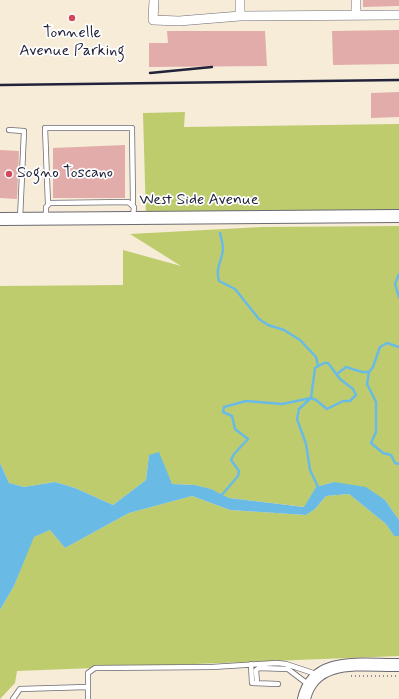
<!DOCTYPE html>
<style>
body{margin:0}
canvas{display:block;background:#f6ecd8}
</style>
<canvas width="399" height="699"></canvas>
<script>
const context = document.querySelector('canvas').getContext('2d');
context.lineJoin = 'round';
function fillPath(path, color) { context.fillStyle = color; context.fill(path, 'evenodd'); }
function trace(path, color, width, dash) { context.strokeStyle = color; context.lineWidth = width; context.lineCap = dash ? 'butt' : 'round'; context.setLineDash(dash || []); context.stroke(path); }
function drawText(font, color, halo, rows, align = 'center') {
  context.font = font + ' Mynerve,sans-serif'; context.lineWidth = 3.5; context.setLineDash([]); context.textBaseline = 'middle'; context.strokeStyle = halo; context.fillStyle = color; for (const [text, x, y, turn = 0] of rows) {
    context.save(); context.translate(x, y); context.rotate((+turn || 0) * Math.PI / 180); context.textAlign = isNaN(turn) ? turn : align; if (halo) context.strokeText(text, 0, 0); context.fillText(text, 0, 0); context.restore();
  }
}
fillPath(new Path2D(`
 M185,112l-1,15 215,-3v92l-253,2 -3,-105z
 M399,226v294l-14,-20 -51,-18 -18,5 -11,20 -76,-9 -19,-9 -15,-4 -23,-1 -23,-29 -3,25 -33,25 -38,-17 -20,-6 -31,5 -15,-4 -9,-20v-177l123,-1v-35l58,16 -51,-32 132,-7z
 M349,494l37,30 8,12h5v120l-382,15 -2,12 -15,16v-89l14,-24 19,-49 17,-7 15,18 64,-35 63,-17 38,14 76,5 9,-6 11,-13z`), '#becc6e');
fillPath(new Path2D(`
 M159,452l13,32 23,1 16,4 18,9 75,9 12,-20 18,-5 32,5 19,13 14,20v16h-5l-8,-12 -37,-30 -23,2 -11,13 -9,6 -76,-5 -38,-14 -63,17 -64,35 -15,-18 -16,7 -20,49 -14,24v-147l9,20 15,4 31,-5 20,6 38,17 33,-25 3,-25z`), '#69bbe5');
trace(new Path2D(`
 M220,233c1,5 3,11 3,16 -1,12 -8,19 -4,32l16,8 24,30 9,6 16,5 16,10 16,17 2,9
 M399,274l-4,10 4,13
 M369,372l4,-5 7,-20 7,-4 12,4
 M337,374l9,-7 16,5h7l-2,12 9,18v30l-5,11 12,10 8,2 4,8 4,1
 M221,496l17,-20 1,-5 -8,-11 3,-6 14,-15 -13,-10 -3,-13 -9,-4 1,-5 22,-6 36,3 29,-6 5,2 11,9 16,-8h7l6,-6 -3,-6 -13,-10 -12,-16h-4l-9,5 -4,30 -12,11 -2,10 9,25 4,26 9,19`), '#69bbe5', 2.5);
fillPath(new Path2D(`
 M363,0h36v6l-36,1z
 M399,30v34l-66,1 -1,-34z
 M167,31h98l2,35 -118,1v-24h19z
 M399,92v25l-28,1v-25z
 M125,145v53h-72v-50z
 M0,150l19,1 -2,48 -17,-1z`), '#e2acaa');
const lane = new Path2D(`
 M9,130l15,1 -4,88
 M48,204l-3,-76h87l1,76
 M46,218v-11l4,-4 78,-1 6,5 -1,9
 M251,664l1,19 26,1
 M257,683l-1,-13 3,-2 29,1 21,16
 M13,699l7,-10 67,-2
 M88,699v-26l7,-5 117,-1 65,-4 9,1 30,10`);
const street = new Path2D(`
 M154,0l-1,20 26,1 61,-5 159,-1
 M356,15v-15
 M240,16v-16`);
const secondary = new Path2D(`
 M0,219l399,-3
 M304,699c10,-44 60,-33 95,-34`);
trace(lane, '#6c6972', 6);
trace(street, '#6c6972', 10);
trace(secondary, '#6c6972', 14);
trace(new Path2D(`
 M351,676h48`), '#6c6972', 1.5, [1, 3]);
trace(lane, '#fff', 4.5);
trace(street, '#fff', 9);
trace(secondary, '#fff', 12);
trace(new Path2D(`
 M150,73l62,-6
 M0,85l399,-5`), '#22223b', 2.5);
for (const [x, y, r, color] of [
 [72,18,4,"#d1495b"],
 [9,174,4,"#d1495b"]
]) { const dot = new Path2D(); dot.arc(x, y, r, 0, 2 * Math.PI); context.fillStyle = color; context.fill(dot); trace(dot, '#fff', 1.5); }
drawText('16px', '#22223b', '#fff', [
 ["Tonnelle",72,34],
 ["Avenue Parking",72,52],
 ["Sogno Toscano",17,174,"left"]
]);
drawText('16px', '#22223b', '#fff', [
 ["West Side Avenue",199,201]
]);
</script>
